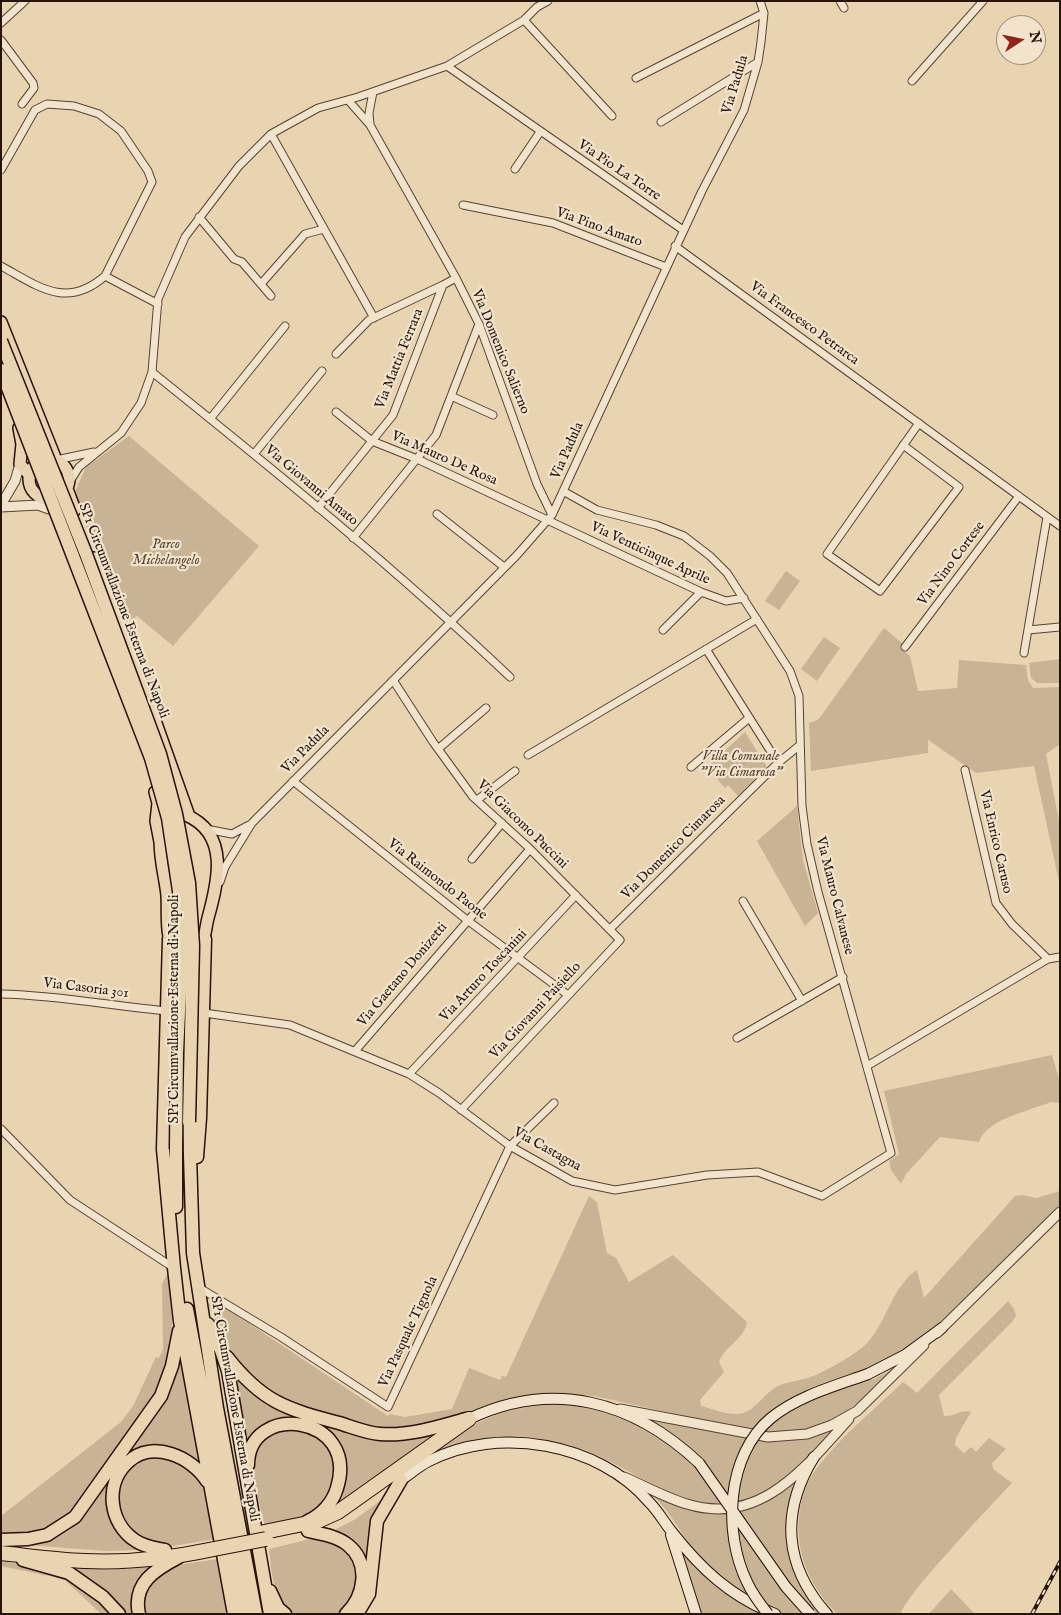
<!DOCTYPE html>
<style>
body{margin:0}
#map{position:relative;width:1061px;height:1615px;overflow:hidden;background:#e9d4b1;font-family:"IM FELL English",serif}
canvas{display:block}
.frame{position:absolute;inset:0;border:2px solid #26130a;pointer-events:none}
.north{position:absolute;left:996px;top:15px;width:50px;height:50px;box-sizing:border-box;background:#f1e3cc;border:1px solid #a0907e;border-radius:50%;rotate:79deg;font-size:14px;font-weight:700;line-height:20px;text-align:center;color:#26130a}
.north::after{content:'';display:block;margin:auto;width:18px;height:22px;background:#8f2418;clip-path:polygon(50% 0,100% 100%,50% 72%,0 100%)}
</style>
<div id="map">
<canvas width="1061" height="1615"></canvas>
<div class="frame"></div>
<div class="north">N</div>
</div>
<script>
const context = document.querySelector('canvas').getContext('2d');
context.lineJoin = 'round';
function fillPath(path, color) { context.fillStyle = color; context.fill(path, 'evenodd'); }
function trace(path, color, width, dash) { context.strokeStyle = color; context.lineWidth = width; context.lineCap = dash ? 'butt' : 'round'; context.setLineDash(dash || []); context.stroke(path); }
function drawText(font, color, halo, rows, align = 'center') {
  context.font = font + ' "IM FELL English",serif'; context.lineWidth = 4.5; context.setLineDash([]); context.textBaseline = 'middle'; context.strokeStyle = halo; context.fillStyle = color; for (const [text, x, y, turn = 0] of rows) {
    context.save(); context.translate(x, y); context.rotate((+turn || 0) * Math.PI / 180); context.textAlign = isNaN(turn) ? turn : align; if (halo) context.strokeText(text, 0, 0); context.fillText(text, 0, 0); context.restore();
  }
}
fillPath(new Path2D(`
 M129,436l130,110 -86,100 -36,-30 -14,8 -49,-130 12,-27z
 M786,571l14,10 -21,29 -14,-9z
 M884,628l19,16 -2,4 9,8 8,35 39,-3 2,-28 67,5 2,15 5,8 27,-1v57l-14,10 14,72v60l-26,-120 -58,7 -48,-33v13l-117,18 -2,-48 7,-2 5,-5z
 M824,637l16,11 -23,33 -16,-12z
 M1060,659v24h-23l-6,-5 -2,-15z
 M745,732l22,35 -29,29 -10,-11 -3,3 -18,-21z
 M797,806l6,54 15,53 -13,13 -48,-85z
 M1052,1055l8,27v21l-9,-1c-22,9 -64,17 -72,40l-39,-5 -34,37 -5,10 -10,-14 -2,-9 10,-7 -15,-63z
 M1060,1191v16l-116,114 -31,25 -45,25 4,9 24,-13c-47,46 -73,72 -143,64l-159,-35 -41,-3 -38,4 -86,29 -53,4 -75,-23 -39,-20 -29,-31 -11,-18 -13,-34 3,-4 5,2 171,114 2,-2 15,3 47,-8 17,-41 31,12 2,-4 4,1 83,-181 8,6 10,51 9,5 13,24 44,-27 74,67c-2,16 -23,25 -28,40l5,10 -24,28 1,6c12,3 30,11 42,7 13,-4 21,-19 33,-26 11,-6 25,-6 37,-11 15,-6 44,-22 55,-34 19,-21 25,-57 49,-72l7,28 91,-102 8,-1 13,3z
 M169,1271l4,65 -7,42 -94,138 -26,16 -45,5v-21l120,-94 12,-16 23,-49 3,1 4,-9 -1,-65z
 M1008,1301l6,8 2,7 -4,6 -73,73 5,21c11,1 16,-7 27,-4l-15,26 -1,7 9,8 7,-6 5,5 13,-14 17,11 -14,14 1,6 19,14c-17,18 -110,116 -111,131h-64c-30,-31 -45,-67 -36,-111 2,-10 5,-19 11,-28 24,-35 60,-63 91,-93l14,11z
 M180,1353l21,109 -11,-8 -18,-6 -10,-1 -23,5 -29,38 27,60 -32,1 -78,-6 29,-7 15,-9 17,-18 71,-102z
 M234,1373l106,56 109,-2 -115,83c4,-11 11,-24 11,-37 -1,-19 -19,-55 -41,-53 -11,1 -46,19 -58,24z
 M551,1404c59,2 111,23 149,69l7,-6c-17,-22 -39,-38 -65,-50l108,20 82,-9 3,3c-22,22 -45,50 -74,64 -68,31 -120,-25 -180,-46 -51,-17 -110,-13 -159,10 48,-34 68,-49 129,-55z
 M292,1426l29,13 12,16 3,28 -18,30 -52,16c-6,-27 -28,-82 7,-97 6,-3 13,-4 19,-6z
 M155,1457l27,3 24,26 9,53 -53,9 -19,-4 -25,-29c0,-32 3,-48 37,-58z
 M801,1476l-11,67 36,71c-13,0 -29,1 -42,0 -28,-6 -75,-41 -91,-64 -13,-19 -26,-43 -44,-58l46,17 66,-6 16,-8z
 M384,1498l-16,78 -38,-44 24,-12z
 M314,1538l24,5 17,18 3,25 -15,25 -5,3h-47c-19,-18 -19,-41 -22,-65z
 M681,1548l16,20 24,22 37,21 -1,3h-56z
 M218,1559l9,48 -2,7h-81l-1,-8 4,-19 23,-21z
 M1,1561l43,7 21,7 49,39h-13l-35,-33 -12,-4 -53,-11z
 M70,1567l38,3 45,-3 -16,47h-13l-22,-23z
 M951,1589l24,25h-46z`), '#c8b395');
const minor = new Path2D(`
 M840,1l4,7
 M524,20l88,96
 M1,23l24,-22
 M1,40l32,43 1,5 -12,16
 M447,66l236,164
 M636,78l128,-65
 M912,81l71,-80
 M348,100l22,25 86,153 23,46 58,160 15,31
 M661,122l97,-60
 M370,124l-1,-11 4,-21
 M271,134l103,184
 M515,169l25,-37
 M1,170l34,-60 12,-6 27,2 25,8 22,17 27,40 4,11 -47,94c-39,34 -67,10 -104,-10
 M463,205l90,18 113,44
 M199,217l35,42 8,3 29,34
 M675,246l385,280
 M105,276l53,28
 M261,284l44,-50 19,-5
 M336,354l33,-34 74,-35
 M152,372c122,98 244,197 358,305
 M451,396l42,19
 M336,412l36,29 45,18 284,133 25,9 18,-3
 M210,419l75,-93
 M903,445l56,42 -79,104 -53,-37 92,-131
 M254,454l68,-83
 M56,460l38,-8
 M69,483l10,-16 42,-34 20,-30 11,-31 6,-73 27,-62 54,-71 32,-32 47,-26 40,-11 89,-31 77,-46 13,-13 11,-6
 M318,508l75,-93 50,-130 13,-7
 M437,514l67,53
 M353,538l83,-103 43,-111
 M663,630l38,-38
 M1028,630l32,-3
 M905,647l114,-151
 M706,649l72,114
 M1024,653l23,-136
 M393,680l40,62 40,55 54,49 93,94 -159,170
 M438,749l48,-41
 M528,755l229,-136
 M691,767l58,-49
 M293,781l174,139 101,75
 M477,800l38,-29
 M206,829l26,5 17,-9
 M472,859l30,-36
 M220,882l5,-15 27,-44 265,-268 35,-40 150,-324 42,-81 14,-48 3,-20 3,-29 -4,-12
 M743,901l59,100
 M610,929l168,-166 22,-18
 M1048,959l12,-2
 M1,994c56,1 111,12 166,17
 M204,1013l86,12 119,49 30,19 71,53 62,35 43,9 92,-15 51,-3 64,24 69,-43 -73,-261 -11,-48 -5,-38 -3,-110 -9,-25 -63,-98 -17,-17 -26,-20 -28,-11 -59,-15 -34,-19
 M737,1038l106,-61
 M355,1051l175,-202
 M867,1066l181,-107 -36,-35 -16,-21 -31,-133
 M409,1074l167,-179
 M1,1129l69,71 104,68
 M198,1287l83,50 107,70 122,-261 44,-43`);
const tertiary = new Path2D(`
 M1,505l14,-24 5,-17
 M1,507l37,-2 11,4
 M937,1333l123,-121
 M620,1409l148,28 39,-3 25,-9 25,-14 67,-66
 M624,1477c21,9 42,21 63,27 74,23 119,-38 162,-85`);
const secondary = new Path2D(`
 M868,1374l37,-19 37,-27
 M469,1419c84,-40 164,-18 230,44
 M814,1457c-34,55 -30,109 13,157
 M401,1480c9,-6 18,-14 28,-19 69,-36 170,-18 220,41 9,9 15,20 23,30 29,37 59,65 103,82
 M671,1535l25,79`);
const primary = new Path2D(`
 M1,322l55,138
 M19,428l3,16 -2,20 10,12
 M29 479a20 20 0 1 1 40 0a20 20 0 1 1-40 0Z
 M67,489l8,21
 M94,558l41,106 54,152
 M155,792l3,11 -2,18 4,21
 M186,815c44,19 32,67 22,103 -3,11 -2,24 -12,30 -6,4 -17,4 -22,0 -9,-9 -6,-40 -7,-52 -1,-23 -24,-85 19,-81z`);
const trunk = new Path2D(`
 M169,939l-6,210 11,119 6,53 54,293
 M189,1122l4,131 24,155 39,206
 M176,1149v58
 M197,1157l3,-39 5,-179
 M187,1309l58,305
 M208,1324l13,26 7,21 42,243
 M227,1357c35,45 59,52 112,66 13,4 27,10 41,11 29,2 58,-7 86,-15
 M248,1465c0,-64 112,-51 89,23 -4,14 -15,27 -29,33
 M308,1531c14,3 29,5 40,14 22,18 17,51 -2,69
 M1,1540l27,-1 19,-4 28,-18 86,-121 11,-30 7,-35
 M165,1550c-10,-2 -20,-3 -29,-9 -27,-17 -32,-57 -8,-79 24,-23 64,-5 79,19
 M23,1560l46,13 34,24 16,17
 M270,1591l8,17 7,6
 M139,1614c-7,-31 17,-45 40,-57
 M357,1614l12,-20 8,-73 24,-41`);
const motorway = new Path2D(`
 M264,1532l54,-11 20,-9 131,-93
 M1,1553c28,3 56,7 84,8 43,2 87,-3 129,-12`);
trace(minor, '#574334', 9);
trace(tertiary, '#574334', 11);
trace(secondary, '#26130a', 12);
trace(primary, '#26130a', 14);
trace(trunk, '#26130a', 15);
trace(motorway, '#26130a', 16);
trace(minor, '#f1e3cc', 7);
trace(tertiary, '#f1e3cc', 9);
trace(secondary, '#f1e3cc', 10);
trace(primary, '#e9d4b1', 11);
trace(trunk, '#e9d4b1', 12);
trace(motorway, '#e9d4b1', 14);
const rail = new Path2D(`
 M1032,1614l28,-52`);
trace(rail, '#26130a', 4);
trace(rail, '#f1e3cc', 2, [5.5]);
const secondaryBridge = new Path2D(`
 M699,1463l87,124 24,27
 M768,1614c-8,-10 -16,-21 -21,-32 -24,-49 -21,-127 24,-164 27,-22 64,-32 97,-44`);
const trunkBridge = new Path2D(`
 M1,341l85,213 74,200 16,60 13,69 4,63 -4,176
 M1,370l150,388 17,60 11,73 3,59 -5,103 -1,96`);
const motorwayBridge = new Path2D(`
 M214,1549l52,-10`);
trace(secondaryBridge, '#26130a', 12, []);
trace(trunkBridge, '#26130a', 15, []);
trace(motorwayBridge, '#26130a', 16, []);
trace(secondaryBridge, '#f1e3cc', 10);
trace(trunkBridge, '#e9d4b1', 12);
trace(motorwayBridge, '#e9d4b1', 14);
drawText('14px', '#26130a', '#f1e3cc', [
 ["Via Padula",736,85,-73],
 ["Via Pio La Torre",619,171,34],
 ["Via Pino Amato",599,228,20],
 ["Via Francesco Petrarca",804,324,36],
 ["Via Domenico Salierno",500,352,68],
 ["Via Mattia Ferrara",400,359,-68],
 ["Via Padula",568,451,-66],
 ["Via Mauro De Rosa",444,459,24],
 ["Via Giovanni Amato",311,486,40],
 ["Via Venticinque Aprile",650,554,25],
 ["Via Nino Cortese",952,564,-53],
 ["SP1 Circumvallazione Esterna di Napoli",123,611,69],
 ["Via Padula",306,750,-45],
 ["Via Giacomo Puccini",522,825,44],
 ["Via Enrico Caruso",995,842,77],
 ["Via Domenico Cimarosa",674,848,-45],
 ["Via Raimondo Paone",437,880,38],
 ["Via Mauro Calvanese",834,896,76],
 ["Via Gaetano Donizetti",403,975,-50],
 ["Via Arturo Toscanini",484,976,-47],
 ["Via Casoria 301",86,989,7],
 ["SP1 Circumvallazione Esterna di Napoli",175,1009,-90],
 ["Via Giovanni Paisiello",536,1011,-47],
 ["Via Castagna",547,1150,29],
 ["Via Pasquale Tignola",409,1332,-65],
 ["SP1 Circumvallazione Esterna di Napoli",234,1409,80]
]);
drawText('italic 14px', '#574334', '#f1e3cc', [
 ["Parco",166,545],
 ["Michelangelo",166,561],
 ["Villa Comunale",741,757],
 ["\"Via Cimarosa\"",741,773]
]);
</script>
